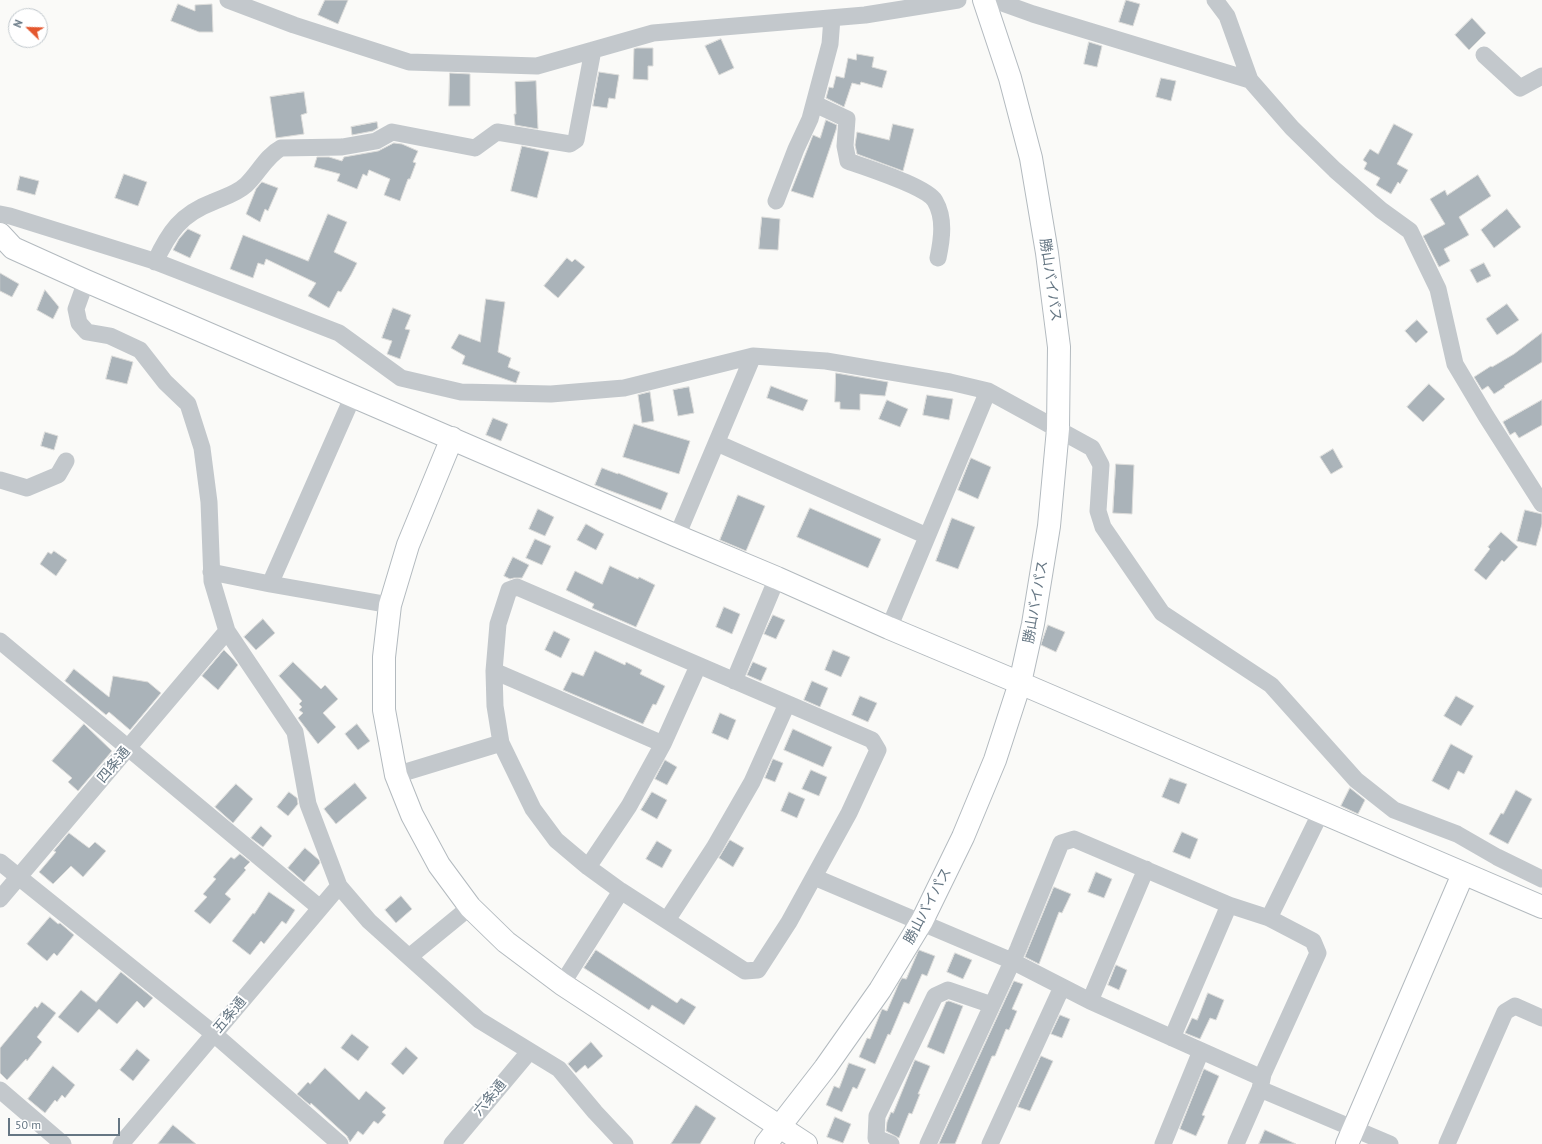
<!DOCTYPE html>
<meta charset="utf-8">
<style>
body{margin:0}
#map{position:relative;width:1542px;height:1144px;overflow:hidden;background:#fafaf8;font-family:"PT Sans",sans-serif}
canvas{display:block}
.north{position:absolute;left:8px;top:8px;width:40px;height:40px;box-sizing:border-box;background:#fff;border:1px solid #c1c8cd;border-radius:50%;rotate:293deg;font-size:11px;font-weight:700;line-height:16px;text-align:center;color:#657683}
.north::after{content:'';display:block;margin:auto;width:14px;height:18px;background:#e4572e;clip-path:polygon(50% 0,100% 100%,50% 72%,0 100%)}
.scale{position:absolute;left:8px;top:1118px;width:112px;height:18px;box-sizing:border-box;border:2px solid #657683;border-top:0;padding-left:5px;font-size:12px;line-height:14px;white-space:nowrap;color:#657683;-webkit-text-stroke:3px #fff;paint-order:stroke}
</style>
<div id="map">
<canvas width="1542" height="1144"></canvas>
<div class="north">N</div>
<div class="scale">50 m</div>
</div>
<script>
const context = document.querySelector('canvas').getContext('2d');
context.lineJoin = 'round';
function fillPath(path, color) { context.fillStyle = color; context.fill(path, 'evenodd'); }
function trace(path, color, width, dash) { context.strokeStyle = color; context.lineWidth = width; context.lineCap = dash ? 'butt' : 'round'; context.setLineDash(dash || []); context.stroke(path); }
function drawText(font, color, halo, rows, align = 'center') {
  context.font = font + ' "PT Sans","Noto Sans JP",sans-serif'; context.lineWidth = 4; context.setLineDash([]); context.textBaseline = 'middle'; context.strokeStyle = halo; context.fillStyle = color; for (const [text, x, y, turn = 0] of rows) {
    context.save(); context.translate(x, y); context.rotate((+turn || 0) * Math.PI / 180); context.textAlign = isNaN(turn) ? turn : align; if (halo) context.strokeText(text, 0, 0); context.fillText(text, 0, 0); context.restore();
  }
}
const building = new Path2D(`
 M325,0h23l-10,24 -20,-9z
 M1126,0l14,4 -7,22 -14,-4z
 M178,4l17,7v-6l17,-1 1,28h-14l-28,-11z
 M1472,18l14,15 -17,17 -14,-15z
 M721,39l13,29 -15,7 -14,-29z
 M1089,42l13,4 -5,21 -13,-3z
 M637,48h16v18h-5v14l-15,-1 1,-30z
 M857,54l17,3 -2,10 15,4 -5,17 -21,-6 -1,3 -8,-2 -8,24 -18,-9 3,-11 4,1 3,-12 8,2 4,-20 8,2z
 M599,72l20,3 -4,24 -6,-1 -2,10 -14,-2z
 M450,73l20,1v32h-21z
 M1161,78l15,3 -5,20 -15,-4z
 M536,81l2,48 -23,-4 -1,-11h2l-1,-32z
 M304,92l3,21 -6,2 3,19 -28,4 -6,-41z
 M826,120l11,5 -1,5 -23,68 -22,-7 22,-56 7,3z
 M377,122l1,6 -5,3 -21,4 -1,-8z
 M893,124l21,5 -11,42 -46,-17 -2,-9 2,-13 32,8z
 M1394,124l19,10 -16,30 11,6 -8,14 -2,-2 -7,12 -15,-9 4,-7 -16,-9 3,-6 -4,-3 7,-11 8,5z
 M394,143l8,1 16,7 -5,11 3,1 -6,16h-2l-8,22 -16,-6 6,-16 -21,-9 -2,6 -4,-2 -6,15 -20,-8 3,-7 -26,-7 3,-10h12l13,4 2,-4 34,-6z
 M522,146l27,6 -12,46 -26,-7z
 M124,174l23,8 -9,24 -23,-8z
 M1478,175l13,21 -32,21 10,18 -25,14 6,12 -11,6 -16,-31 22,-12 -15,-25 15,-9 2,5z
 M20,176l19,5 -4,14 -18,-5z
 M262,182l16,6 -10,23 -3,-2 -5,13 -14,-8 10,-25z
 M1507,209l14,18 -27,21 -13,-18z
 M328,214l19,8 -13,30 23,11 -6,12 -10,17 -3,-1 -9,17 -21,-12 8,-13 -50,-24 -2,6 -6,-2 -5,15 -23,-9 13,-34 65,26z
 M762,217l18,2 -2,31 -19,-1z
 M188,229l13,6 -11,23 -17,-8 6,-11z
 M567,258l5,4 3,-3 10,8 -27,31 -14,-12z
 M1484,263l7,13 -14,7 -7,-13z
 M0,273l19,11 -7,13 -12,-6z
 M45,290l14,17 -6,12 -16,-9z
 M486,299l19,3 -7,50 13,6 -3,9 12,5 -4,11 -54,-19 3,-8 -14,-8 8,-14 21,8z
 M1507,304l12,16 -22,15 -11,-16z
 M393,308l18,7 -6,14 5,1 -10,29 -13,-5 5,-13 -10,-3z
 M1417,320l11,12 -12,11 -11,-12z
 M1542,333v29l-38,24 1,1 -11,7 -6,-8 -6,4 -8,-13 17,-11 1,1 22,-13z
 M112,356l21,6 -6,22 -21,-5z
 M836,373l52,9 -3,14 -25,-2v16l-20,-1v-7h-5z
 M1429,384l16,15 -22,23 -16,-15z
 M771,386l37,14 -5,11 -36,-13z
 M689,387l5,26 -16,3 -5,-26z
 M650,392l4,29 -12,2 -4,-28z
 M927,395l26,4 -4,21 -26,-5z
 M887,400l21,9 -8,18 -21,-8z
 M1542,400v25l-23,13 -4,-6 -5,3 -7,-13z
 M493,418l15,6 -7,17 -15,-6z
 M634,424l56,17 -11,33 -56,-17z
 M45,432l13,4 -4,14 -13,-4z
 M1333,449l10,18 -12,7 -11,-17z
 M971,458l20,9 -13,32 -20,-9z
 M1116,464l18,1 -2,49 -19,-1z
 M602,468l16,6v-1l50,20 -7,17 -66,-25z
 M738,495l27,11 -19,45 -26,-11z
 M810,508l71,31 -13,29 -71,-31z
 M538,509l16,8 -9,19 -16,-7z
 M1525,510l17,4v10l-6,22 -19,-5z
 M952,518l23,9 -17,42 -22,-8z
 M586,524l18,10 -8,16 -19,-10z
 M1501,532l17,15 -14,15 -2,-2 -16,20 -12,-10 16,-21 -2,-2z
 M535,539l16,7 -9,19 -16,-7z
 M54,551l13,9 -11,16 -16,-12 8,-12 3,2z
 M513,557l16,8 -7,13h-8l-4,1 -6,-3z
 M610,566l28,13 1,-2 16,8 -19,42 -44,-19 2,-4 -28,-14 9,-19 27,13z
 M724,607l16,7 -8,20 -16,-7z
 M773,615l12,5 -9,19 -12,-5z
 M263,619l12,14 -19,17 -12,-13z
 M1048,625l17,7 -9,20 -15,-7z
 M554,631l16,8 -9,19 -16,-8z
 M224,650l9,9 5,6 -20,25 -16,-14z
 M833,650l17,7 -9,20 -16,-7z
 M595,651l30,14 1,-3 16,8 -2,4 25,12 -9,19 -3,-1 -10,20 -80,-34 9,-18 11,4z
 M293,662l28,27 4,-4 13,14 -15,14 13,14 -18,17 -20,-26 5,-5 -4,-3 3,-3 -3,-3 3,-3 -23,-25z
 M753,662l14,6 -6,13 -14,-6z
 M74,669l35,28 4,-21 35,6 13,11 -31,37 -21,-18 -3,3 -41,-34z
 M812,681l16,7 -8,19 -16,-7z
 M860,696l17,7 -9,19 -16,-7z
 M1456,696l18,10 -13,20 -17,-10z
 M720,713l16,7 -8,20 -16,-7z
 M84,724l28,27 -34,40 -10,-9 4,-4 -20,-17z
 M357,724l13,17 -12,9 -13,-16z
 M793,729l39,18 -9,20 -39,-17z
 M1451,744l22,12 -9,18 -6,-3 -9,19 -17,-9z
 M773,759l10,4 -8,19 -10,-4z
 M665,760l12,7 -10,18 -12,-6z
 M811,770l16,7 -8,19 -17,-7z
 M1170,778l17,6 -8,20 -17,-7z
 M355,783l12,15 -31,26 -12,-15z
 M236,784l17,15 -20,24 -18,-16z
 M1350,788l15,12 -7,14 -17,-8z
 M1516,790l16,9 -24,45 -19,-10 12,-21 2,1z
 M289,792l8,6 1,6 -10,12 -11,-9z
 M652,792l15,8 -10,19 -16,-9z
 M789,792l16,7 -8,19 -16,-7z
 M261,826l11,10 -9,11 -12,-9z
 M1182,832l16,7 -8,20 -17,-7z
 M69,833l20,15 6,-6 11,9 -23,26 -12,-11 -18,18 -14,-12 17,-20 -2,-1z
 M730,840l14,8 -11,19 -14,-9z
 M657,841l15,9 -10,18 -16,-9z
 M305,848l14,12 1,3 -16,19 -16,-14z
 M240,854l10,8 -6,6 2,2 -21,24 6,5 -21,25 -16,-13 13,-14 -4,-3 13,-15 -3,-2 18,-20 3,2z
 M1096,872l16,7 -8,19 -16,-6z
 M1054,887l17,7 -9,19 -3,-1 -20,52 -14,-7z
 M269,892l26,18 -9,14 -4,-3 -18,23 -3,-3 -11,14 -18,-14 21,-28 1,1z
 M401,896l11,13 -16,14 -11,-13z
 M50,917l8,7 2,-1 14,12 -17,21 -3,-3 -7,8 -20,-17z
 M596,950l81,53 4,-5 15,9 -12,18 -32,-20 -3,5 -65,-42z
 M919,950l16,6 -8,20 -5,-2 -13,30 -5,-2 -14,33 -2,-1 -13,30 -16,-7 8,-19 3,1 12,-30 5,2 12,-28 3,-5 4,1z
 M955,953l17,7 -9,19 -16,-7z
 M1116,965l11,5 -8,20 -11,-5z
 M121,972l32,26 -9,10 -7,-7 -20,23 -18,-15 -21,24 -20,-16 23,-27 15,12z
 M1014,981l9,3 -11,25 5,2 -8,19 -3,-1 -11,27h-3l-37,88h-16z
 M1208,993l16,7 -8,20 -6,-2 -10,21 -15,-6 7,-15 5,2z
 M949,1001l14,5 -19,48 -17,-7 19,-45z
 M42,1002l14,11 -19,24 5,5 -15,19 -1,-2 -19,21 -7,-7v-25l35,-42 2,2z
 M1060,1015l10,4 -8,19 -11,-4z
 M352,1034l17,13 -11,14 -17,-13z
 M591,1042l12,14 -15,13 -3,-4 -9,8 -8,-9z
 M406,1047l12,11 -15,17 -12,-11z
 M137,1049l13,11 -17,21 -13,-11z
 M1041,1056l12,5 -23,50 -12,-4z
 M915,1060l15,6 -12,28h2l-8,20 -3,-1 -10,25 -13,-7 1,-9 4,-10 2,1z
 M849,1063l17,6 -9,20 -4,-2 -11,25 -16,-7 8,-19 5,2z
 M53,1066l22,19 -10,13 -3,-3 -5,7 -2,-2 -10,13 -17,-14z
 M325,1068l34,32 7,-9 20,17 -4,4 4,3 -8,9 -4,-3 -11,14 -5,-4 -8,11 -3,-6 -36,-33 -1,2 -13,-11 11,-12 2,2z
 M1204,1069l15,7 -17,39 3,1 -9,20 -16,-7z
 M696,1105l20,13 -16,26h-29z
 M835,1117l16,7 -8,19 -16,-6z
 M173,1125l23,19h-38z
 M1265,1130l31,14h-37z`);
fillPath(building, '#aab3b9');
trace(building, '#dcdcda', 1);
const secondary = new Path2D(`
 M0,234l13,14 73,33 591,255 100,42 112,50 131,55 522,224
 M452,438l-44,107 -18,60 -6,52v53l12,65 16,40 27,50 31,42 36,35 56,42 244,160
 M766,1144l59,-76 55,-78 42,-69 41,-84 32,-77 25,-77 13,-59 16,-98 9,-97 1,-82 -12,-94 -16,-95 -21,-80 -26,-78
 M1347,1144l116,-270`);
trace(secondary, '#b3babf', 24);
trace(new Path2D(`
 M228,0l66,25 115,37 128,4 116,-33 212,-18 93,-15
 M994,0l39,14 217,66 42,48 43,42 46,40 29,21 28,58 17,75 31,52 56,88
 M1215,0l12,16 23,64
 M1484,55l36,33 22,-12
 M815,104l32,15 -2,27 3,15c18,7 78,25 87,40 10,17 7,38 3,57
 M776,201l20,-52 14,-30 20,-75 2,-26
 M0,214l10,2 144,45 185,72 62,45 60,14 90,2 73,-6 129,-32 73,5 124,21 38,9 104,57 9,17 -3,46 5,16 59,86 109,72 85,95 38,30 63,24 40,23 45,22
 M155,262c14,-30 26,-48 58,-60 11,-5 23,-8 33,-17 12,-11 20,-29 35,-37l61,-1 34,-6 16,-9 83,16 22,-16 73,12 6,-4 17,-90
 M86,281l-10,28 3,14 8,9 23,4 30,14 25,32 23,22 14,44 7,54 3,79 15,50 68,101 13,72 31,82 30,35 110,99 80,49 36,43 30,32
 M717,443l210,93
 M0,480l27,8 31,-13 8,-14
 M677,536l76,-180
 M211,572l59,12 120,21
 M270,584l83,-188
 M517,587l355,153 6,10 -29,63 -60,109 -31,48 -13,1 -124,-80 -33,-24 -32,-27 -23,-31 -32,-66 -6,-37 -1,-35 4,-47 11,-34z
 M889,628l99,-237
 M0,641l320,267
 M494,671l169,73
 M734,681l43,-103
 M396,775l105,-32
 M0,862l214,172 126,110
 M588,867l41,-61 34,-62 35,-78
 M814,877l198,84 78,40 172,77
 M0,899l227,-268
 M1269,918l52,-106
 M667,920l47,-72 38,-66 35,-78
 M409,957l61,-50
 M562,984l59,-93
 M1090,1001l56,-132
 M1172,1038l57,-133
 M1260,1089l130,55
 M0,1090l63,54
 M121,1144l218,-258
 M452,1144l77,-92
 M891,1144l-15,-6 1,-22 58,-120 13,-6 44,15
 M928,1144l90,-195 43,-106 13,-4 155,66 40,13 44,23 5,12 -55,121 -3,15 -24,55
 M990,1144l72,-157
 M1163,1144l38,-93
 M1447,1144l58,-132 10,-6 27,12`), '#c3c8cc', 17);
trace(secondary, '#fff', 22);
drawText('14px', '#657683', '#fff', [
 ["勝山バイパス",1050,280,82],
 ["勝山バイパス",1036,602,-80],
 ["四条通",114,765,-50],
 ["勝山バイパス",928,906,-62],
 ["五条通",230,1015,-50],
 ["六条通",490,1098,-50]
]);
</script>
